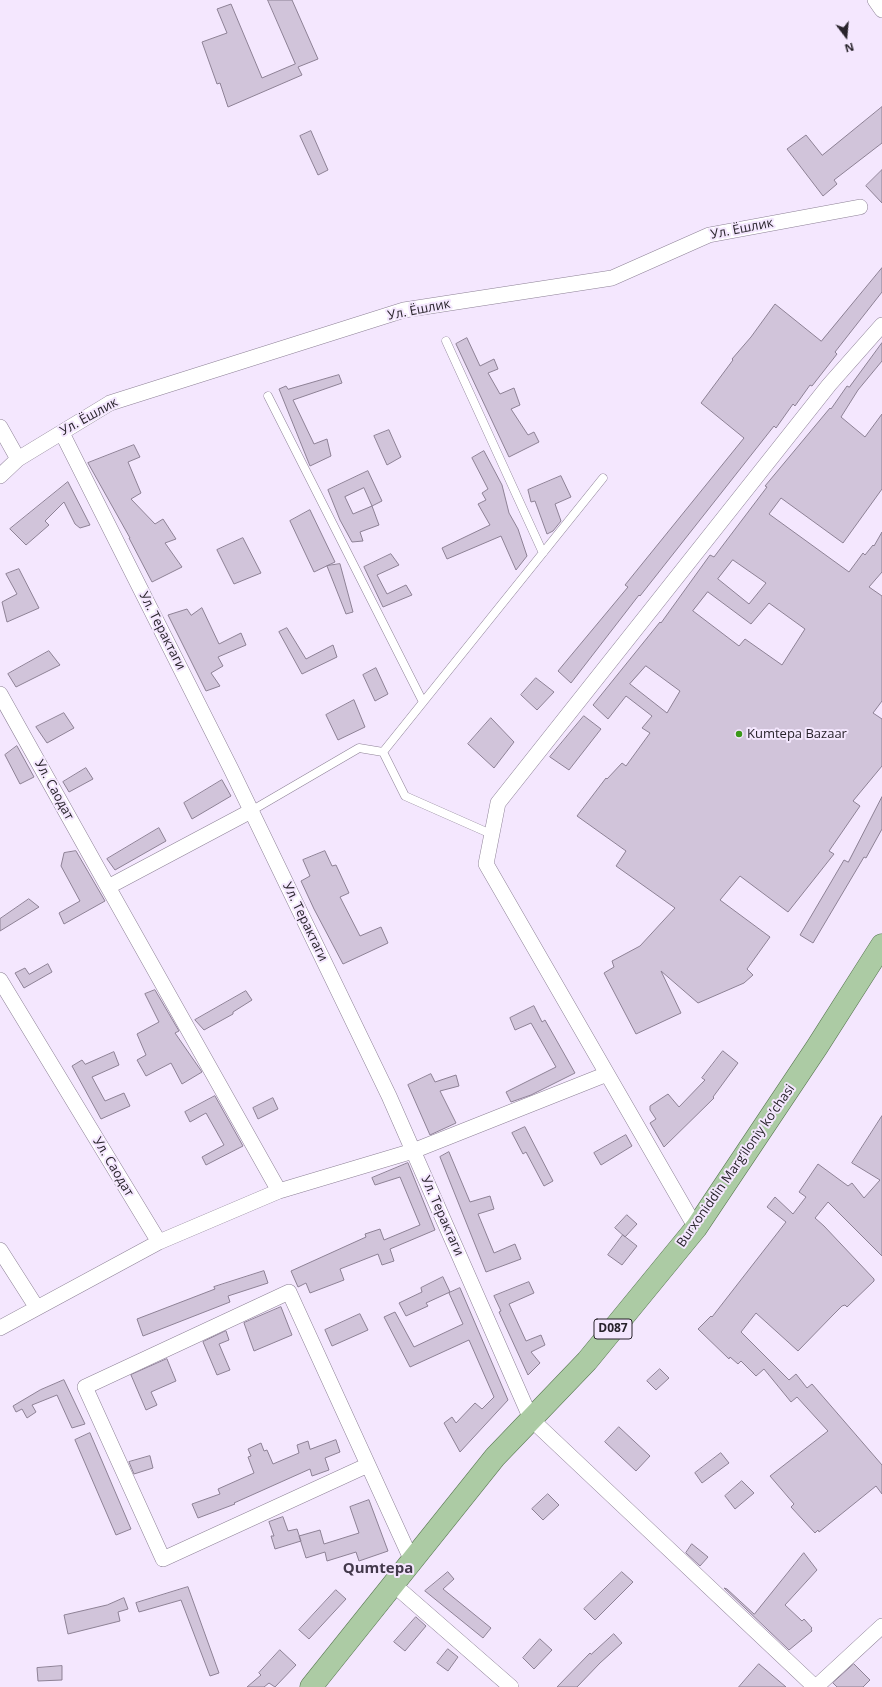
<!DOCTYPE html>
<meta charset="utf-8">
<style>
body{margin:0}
#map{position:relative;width:882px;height:1687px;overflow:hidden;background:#f4e7fe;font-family:"Open Sans",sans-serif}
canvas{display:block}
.north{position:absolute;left:826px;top:16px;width:40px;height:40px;-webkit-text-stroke:3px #f4e7fe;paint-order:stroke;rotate:164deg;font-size:11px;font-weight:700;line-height:16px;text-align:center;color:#28232b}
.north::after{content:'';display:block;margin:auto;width:14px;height:18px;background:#28232b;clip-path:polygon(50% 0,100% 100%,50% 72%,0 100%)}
</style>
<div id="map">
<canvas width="882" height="1687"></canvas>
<div class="north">N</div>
</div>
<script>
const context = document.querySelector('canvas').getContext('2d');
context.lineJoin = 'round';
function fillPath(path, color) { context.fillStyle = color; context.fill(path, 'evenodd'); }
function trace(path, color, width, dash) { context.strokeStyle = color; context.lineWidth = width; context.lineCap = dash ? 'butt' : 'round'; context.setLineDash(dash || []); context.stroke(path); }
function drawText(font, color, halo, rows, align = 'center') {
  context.font = font + ' "Open Sans",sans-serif'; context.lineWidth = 4; context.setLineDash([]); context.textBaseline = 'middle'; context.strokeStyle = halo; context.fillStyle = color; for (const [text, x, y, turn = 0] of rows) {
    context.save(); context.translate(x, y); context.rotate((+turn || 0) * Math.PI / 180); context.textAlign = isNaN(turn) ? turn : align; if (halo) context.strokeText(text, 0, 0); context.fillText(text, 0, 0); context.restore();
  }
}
const building = new Path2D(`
 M268,0h24l26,59 -20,8 4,8 -74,32 -8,-24 -3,1 -15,-42 25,-9 -10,-24 14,-5 31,74 33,-14z
 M882,107v36l-48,37 3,4 -14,12 -36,-47 19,-14 16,20z
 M311,131l17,39 -10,5 -18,-39z
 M882,170v33l-16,-17z
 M882,268v24l-47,60 2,2 -25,32 -2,-1 -15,21 -2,-2 -17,24 -2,-2 -134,170 -1,-1 -68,88 -13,-12 70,-84 -3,-2 119,-147 -43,-35 32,-43 -1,-1 19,-22 24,-33 46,37z
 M467,338l13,28 14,-7 4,10 -10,4 12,21 14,-6 6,17 -9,4 17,26 6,-3 5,10 -30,15 -53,-113z
 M882,343v18l-24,29 -17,27 24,20 17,-23v75l-39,54 -62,-45 -12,16 80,58 14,-19 2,2 8,-10 1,1 8,-14v40l-13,15 13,9v105l-9,12 9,6v47l-29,35 7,5 -31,45 5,3 -46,58 -48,-36 -20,24 50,37 -23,32 6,6 -9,8 -46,20 -37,-32 20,42 -45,21 -32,-61 10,-6 -2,-6 28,-15 35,-38 -59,-42 10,-15 -49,-35 29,-38 1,1 15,-16 4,3 24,-33 -8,-5 10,-12 -26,-20 -18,23 -15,-14 67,-83 1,1 49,-68 4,2 53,-70 -2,-1 65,-78 1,1 16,-23 2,1zM733,560l33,23 -17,21 -31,-25zM708,592l43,32 18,-21 36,26 -23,36 -37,-26 -6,7 -46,-35zM646,666l34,25 -13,22 -37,-29z
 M339,375l3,8 -49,17 21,44 13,-5 4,17 -21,10 -31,-77 7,-3 2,3z
 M389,430l12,27 -14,8 -13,-29z
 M134,445l6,12 -12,5 13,31 -10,6 24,25 8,-5 13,20 -11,4 17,24 -30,15 -23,-44h1l-42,-75z
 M484,451l18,34 7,28 9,16 9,27 -11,14 -15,-34 -54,23 -5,-11 48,-23 -12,-21 8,-4 -4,-7 6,-4 -16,-31z
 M368,471l14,30 -10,5 7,19 -19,7 3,9 -11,1 -12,-22 -12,-30zM364,488l8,18 -19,8 -8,-17z
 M561,476l10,21 -16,7 6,17 -8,10 -6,3 -12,-33 -4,1 -3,-12z
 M68,482l22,43 -10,3 -5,-4 -11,-22 -19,19 4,4 -23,20 -16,-16z
 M310,510l25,52 -21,10 -24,-51z
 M243,538l18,35 -27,11 -17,-34z
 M391,554l8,11 -22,10 10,19 19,-9 6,10 -29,12 -19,-40z
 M340,564l13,48 -7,2 -19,-48z
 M19,569l20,39 -32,14 -5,-20 15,-8 -11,-20z
 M202,608l17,36 22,-11 5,12 -28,12 5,9 -12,7 9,13 -14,5 -38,-76 19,-6 4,6z
 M287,628l19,31 27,-14 4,12 -35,17 -23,-42z
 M49,651l11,14 -44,22 -8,-13z
 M376,668l12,26 -13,7 -12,-26z
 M536,678l18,14 -17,18 -16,-15z
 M354,700l11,27 -27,13 -12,-25z
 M64,713l10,15 -27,15 -11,-16z
 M584,716l17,13 -32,41 -19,-13z
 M491,718l23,24 -20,26 -26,-24z
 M17,746l17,31 -14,7 -15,-29z
 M86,768l7,11 -24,13 -6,-10z
 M222,780l9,16 -39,23 -8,-16z
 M882,797v32l-16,29 -2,-1 -51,86 -13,-8 44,-75 4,2z
 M159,828l7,13 -51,29 -8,-11z
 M76,851l29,50 -41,23 -5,-11 21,-12 -19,-35 3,-13z
 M325,851l7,15 4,-1 13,28 -9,4 20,39 21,-9 7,16 -45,21 -29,-55 -13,-28 9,-5 -7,-16z
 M29,899l10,8 -39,24v-12z
 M48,964l4,8 -28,16 -9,-15 10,-5 4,6z
 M155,990l24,41 -4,2 27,39 -20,12 -11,-21 -25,13 -9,-16 9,-5 -9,-21 22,-12 -14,-28z
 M246,991l6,9 -19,12v2l-29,16 -9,-10z
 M534,1006l8,16 3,-2 30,53 -44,22 -20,7 -5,-10 50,-25 -25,-44 -16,7 -5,-12z
 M723,1051l15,12 -25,34 1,1 -50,49 -14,-24 6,-4 -6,-9v-4l18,-12 11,13 26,-27 -3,-2z
 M114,1052l5,13 -27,12 13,24 19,-8 6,13 -29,13 -29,-53 10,-6 3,4z
 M431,1074l4,8 21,-7 3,11 -19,5 16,32 -26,12 -22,-50z
 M215,1096l28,50 -37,19 -4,-8 22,-12 -18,-32 -16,9 -5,-10z
 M273,1098l5,11 -20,10 -5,-11z
 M882,1116v140l-54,-54 -13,16 9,8 50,53v2l-27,26 -2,-2 -3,1 -9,9 -35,36 -42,-38 -15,19 48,48 7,-6 11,14 5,-4 70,81v29l-6,-8 -57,46 -1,-2 -3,3 -24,-26 3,-3 -24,-28 58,-45 -31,-34 -6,5 -27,-33 -8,7 -15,-15 -3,3 -8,-7 -1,2 -31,-30 13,-13 1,1 74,-95 -19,-15 8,-10 18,17 13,-17 -7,-5 19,-28 30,22 4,-3 12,15 16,-18 -28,-17z
 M525,1127l28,54 -9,5 -18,-34 -3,2 -11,-21z
 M626,1135l6,11 -31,19 -7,-12z
 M449,1152l21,50 20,-6 4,13 -16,5 16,39 21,-9 6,15 -35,13 -46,-115z
 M408,1163l27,67 -45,19 4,12 -12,4 -4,-11 -38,15 4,11 -34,13 -4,-10 -8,4 -7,-16 75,-34 -1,-3 15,-5 4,11 36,-15 -20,-48 -25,8 -3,-7z
 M627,1215l10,9 -12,13 -10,-9z
 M623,1235l14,11 -15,19 -14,-10z
 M264,1271l4,12 -40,13 2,6 -87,34 -6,-17 78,-30 -1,-2z
 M443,1277l7,15 -24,11 2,3 -22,10 -7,-13 23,-11 -1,-4z
 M529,1282l5,11 -25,11 17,37 15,-6 4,10 -14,7 9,11 -12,12 -29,-63 2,-1 -7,-15z
 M460,1288l48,112 -48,52 -16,-29 8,-6 4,6 19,-20 7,6 12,-12 -25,-57 -59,27 -26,-50 11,-5 19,35 49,-23 -14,-31z
 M281,1307l11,28 -38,16 -10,-28z
 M360,1314l8,16 -36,16 -7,-16z
 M226,1331l3,9 -10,4 11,26 -13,5 -14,-33z
 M167,1359l9,22 -25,11 6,13 -11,5 -15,-35z
 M660,1369l9,9 -13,12 -9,-9z
 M64,1380l21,44 -13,4 -15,-33 -25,10 4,7 -9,6 -5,-9 -6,3 -3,-6 27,-16z
 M619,1427l31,29 -14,15 -31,-29z
 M90,1433l41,96 -15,6 -41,-95z
 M336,1440l4,12 -15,6 4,12 -17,6 -2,-7 -76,34 1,1 -37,14 -6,-14 28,-10 -2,-5 36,-16 -6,-16 3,-1 -3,-7 13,-6 3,8 3,-1 6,14 26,-11 -2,-8 11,-4 2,8z
 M721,1453l8,10 -27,20 -7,-10z
 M150,1456l3,12 -19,6 -5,-12z
 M742,1481l12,12 -19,16 -10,-13z
 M548,1494l11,11 -16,15 -11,-11z
 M369,1500l19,51 -29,10 -3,-9 -29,9 -2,-9 -19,6 -7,-22 21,-6 4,14 35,-11 -9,-26z
 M283,1517l5,14 9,-2 4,12 -26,8 -4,-13h3l-5,-14z
 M692,1544l16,13 -8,9 -14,-13z
 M804,1553l13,17 -32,35 17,16 2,-2 8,9 -1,1 1,2 -23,19 -65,-62 3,1 27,25z
 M448,1572l6,7 -11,10 48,39 -8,10 -58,-47z
 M622,1572l11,10 -38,38 -11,-11z
 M188,1587l31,86 -9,3 -29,-76 -42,12 -3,-9z
 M336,1590l10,9 -37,40 -10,-9z
 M124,1598l4,11 -10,3 2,9 -52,13 -4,-19 43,-10z
 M416,1617l10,9 -21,25 -11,-9z
 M614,1634l8,9 -22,20 -23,24h-20l33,-34 1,1z
 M540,1639l12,11 -18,19 -11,-11z
 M448,1649l10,8 -10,14 -11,-8z
 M280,1650l16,15 -21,22 -6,-4 -5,4h-17l14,-12 -2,-2z
 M759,1664l27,23h-47z
 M854,1664l16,16 -7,7h-26l-4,-4z
 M62,1666v14l-24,1 -1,-13z`);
fillPath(building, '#d1c4da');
trace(building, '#8d8195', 1);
const service = new Path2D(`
 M446,341l97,212
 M268,396l155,306
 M251,811l108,-63 24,4
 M491,834l-86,-38 -22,-44 220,-274`);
const minor = new Path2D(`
 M875,0l7,10
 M0,427l18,32
 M62,433l169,336 158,327 142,323 284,268
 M0,476l18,-17 92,-56 294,-93 208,-32 97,-43 151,-28
 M0,694l108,193
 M251,811l-143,76 171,304 134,-40 194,-77
 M0,980l159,262 120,-51
 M696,1228l-210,-364 12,-61 331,-418 53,-60
 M0,1250l37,58
 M0,1328l159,-86
 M368,1465l-205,94 -78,-172 204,-95 123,269
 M393,1584l118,103
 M816,1687l66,-61`);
const primary = new Path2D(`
 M311,1687l184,-230 92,-96 109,-133 121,-181 65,-102`);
trace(service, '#8d8196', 9);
trace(minor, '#8d8196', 16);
trace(primary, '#5a7953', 23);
trace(service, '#fff', 8);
trace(minor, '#fff', 15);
trace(primary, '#accba4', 22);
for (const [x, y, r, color] of [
 [739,734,4,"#3a9818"]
]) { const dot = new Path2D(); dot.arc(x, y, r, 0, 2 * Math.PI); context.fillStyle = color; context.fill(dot); trace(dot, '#f4e7fe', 1.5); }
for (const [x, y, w] of [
 [613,1329,38]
]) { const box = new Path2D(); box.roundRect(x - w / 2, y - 10, w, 20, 3); context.fillStyle = '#f4e7fe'; context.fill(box); trace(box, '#28232b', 1); }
drawText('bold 12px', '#28232b', null, [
 ["D087",613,1329]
]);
drawText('13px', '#28232b', '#f4e7fe', [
 ["Ул. Ёшлик",742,229,-11],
 ["Ул. Ёшлик",419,310,-11],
 ["Ул. Ёшлик",89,417,-29],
 ["Ул. Терактаги",162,631,63],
 ["Ул. Саодат",54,790,61],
 ["Ул. Терактаги",305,922,64],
 ["Burxoniddin Marg’iloniy ko’chasi",736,1166,-55],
 ["Ул. Саодат",113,1167,59],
 ["Ул. Терактаги",442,1216,66]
]);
drawText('13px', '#28232b', '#f4e7fe', [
 ["Kumtepa Bazaar",747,734]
], 'left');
drawText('bold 15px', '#43394b', '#f4e7fe', [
 ["Qumtepa",378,1569]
]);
</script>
